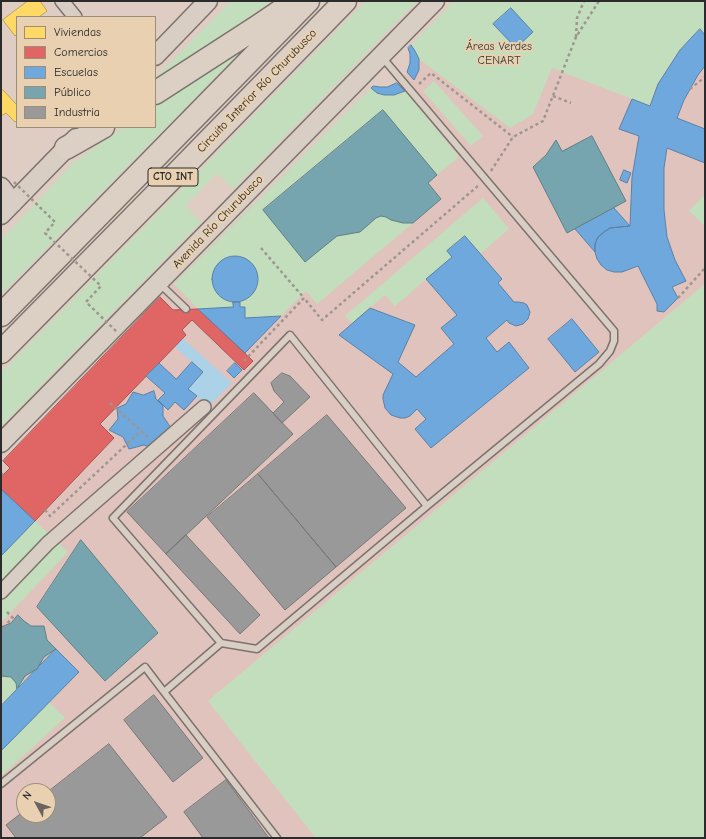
<!DOCTYPE html>
<meta charset="utf-8">
<style>
body{margin:0}
#map{position:relative;width:706px;height:839px;overflow:hidden;background:#dfccc3;font-family:"Comic Neue",sans-serif}
canvas{display:block}
.frame{position:absolute;inset:0;border:2px solid #2b2b2b;pointer-events:none}
.legend{position:absolute;left:16px;top:16px;width:140px;height:112px;box-sizing:border-box;background:#e9d0b1;border:1px solid #9d8e7b;margin:0;padding:5px 7px;list-style:none;font-size:12px;color:#2b2b2b}
.legend li{display:flex;align-items:center;gap:8px;height:20px}
.legend b{width:20px;border:1px solid #9d8e7b}
.north{position:absolute;left:16px;top:783px;width:40px;height:40px;box-sizing:border-box;background:#e9d0b1;border:1px solid #9d8e7b;border-radius:50%;rotate:310deg;font-size:11px;font-weight:700;line-height:16px;text-align:center;color:#2b2b2b}
.north::after{content:'';display:block;margin:auto;width:14px;height:18px;background:#6a6360;clip-path:polygon(50% 0,100% 100%,50% 72%,0 100%)}
</style>
<div id="map">
<canvas width="706" height="839"></canvas>
<div class="frame"></div>
<ul class="legend">
<li><b style="height:11px;background:#ffd966"></b>Viviendas</li>
<li><b style="height:11px;background:#e06666"></b>Comercios</li>
<li><b style="height:11px;background:#6fa8dc"></b>Escuelas</li>
<li><b style="height:11px;background:#76a5af"></b>Público</li>
<li><b style="height:11px;background:#999"></b>Industria</li>
</ul>
<div class="north">N</div>
</div>
<script>
const context = document.querySelector('canvas').getContext('2d');
context.lineJoin = 'round';
function fillPath(path, color) { context.fillStyle = color; context.fill(path, 'evenodd'); }
function trace(path, color, width, dash) { context.strokeStyle = color; context.lineWidth = width; context.lineCap = dash ? 'butt' : 'round'; context.setLineDash(dash || []); context.stroke(path); }
function drawText(font, color, halo, rows, align = 'center') {
  context.font = font + ' "Comic Neue",sans-serif'; context.lineWidth = 4; context.setLineDash([]); context.textBaseline = 'middle'; context.strokeStyle = halo; context.fillStyle = color; for (const [text, x, y, turn = 0] of rows) {
    context.save(); context.translate(x, y); context.rotate((+turn || 0) * Math.PI / 180); context.textAlign = isNaN(turn) ? turn : align; if (halo) context.strokeText(text, 0, 0); context.fillText(text, 0, 0); context.restore();
  }
}
fillPath(new Path2D(`
 M454,1h251v283l-497,417 108,137h-315v-375l159,-166 213,-211 7,1h7l8,-3 6,-4 6,-8 3,-9v-9l-2,-6zM24,791h24v24h-24z`), '#e1c3bd');
fillPath(new Path2D(`
 M231,1h40l-116,84v-7z
 M366,1h51l-184,188 -16,-16 -32,33 16,16 -200,204v-53z
 M454,1h251v34l-5,-6 -20,21 -22,34 -8,22 -98,-38 -19,46 -23,14 -91,-69 -4,-8 -4,-6z
 M255,37l-254,257v-54l73,-78 50,-35h31v-21z
 M434,81l49,55 -12,10 -48,-55z
 M371,88l6,5 28,-2 54,66 -22,18 -54,-65 -120,100 42,52 32,-26 23,-4 16,-14 5,-2 32,7 -96,81 -11,-13 -25,25 -36,2v-11l-47,2 -24,-25z
 M705,194v32l-16,-15z
 M483,198l26,31 -29,25 -15,-18 -18,15 5,6 -57,49 -10,-11 -33,28 -7,-7z
 M705,284v554h-389l-108,-137z
 M35,521l33,31 -67,71v-67z
 M1,671l24,10 -24,25z
 M49,702l16,16 -64,58v-25z`), '#c2debc');
fillPath(new Path2D(`
 M182,338l50,45 -24,24 -20,-18 15,-17 -28,-25z`), '#abd2e7');
const homes = new Path2D(`
 M28,1h12l7,10 -8,6h-22v17l-2,2 -12,-16z
 M3,90l14,15v15l-2,2 -9,-9 -5,3v-25z`);
fillPath(homes, '#ffd966');
trace(homes, '#bfa554', 1);
const shops = new Path2D(`
 M160,297l13,13 25,-1 55,52 -9,9 -52,-50 -10,10 4,5 -86,89 14,14 -79,83 -34,-32v-12l9,-9 -7,-7z`);
fillPath(shops, '#e06666');
trace(shops, '#aa5454', 1);
const schools = new Path2D(`
 M511,8l22,24 -17,16 -23,-24z
 M700,29l5,6v31l-7,9 -14,25 -7,18 28,11v34l-38,-15 -3,20v42l3,27 8,23 11,21 -14,6 6,11 -14,14 -7,-1v-7l-19,-38 -16,6h-8l-7,-2 -6,-5 -4,-6 -2,-7v-8l3,-7 6,-5 6,-4 20,-2 2,-49 7,-41 -20,-7 13,-30 18,7 8,-22 22,-34z
 M411,45l4,6 4,8v11l-5,10 -7,-8 3,-9v-9l-2,-6z
 M397,83l8,8 -11,4h-10l-7,-2 -6,-5 2,-2 7,1h7z
 M624,170l7,3 -4,10 -7,-3z
 M614,208l16,18 -20,2 -6,4 -6,5 -3,7v8l-20,-23z
 M465,236l37,43 -4,4 16,19h4l6,1 3,2 3,7 -2,7 -5,5 -7,2 -7,-3 -2,-3 -21,18 11,14 12,-10 20,26 -98,80 -16,-19 11,-10 -9,-10 -7,7 -5,2h-5l-9,-3 -6,-7 -2,-9v-4l10,-21 -54,-39 31,-27 45,17 -17,37 18,15 38,-33 -13,-16 16,-13 -31,-36 26,-22 -5,-6z
 M212 279a23 23 0 1 1 46 0a23 23 0 1 1-46 0Z
 M233,302h7v5h5v11l36,-2 -36,37 -47,-44 35,-2z
 M572,319l27,33 -24,20 -27,-33z
 M192,362l11,10 -15,17 9,7 -13,14 -9,-8 -7,8 -10,-10 7,-7 -19,-17 13,-13 17,16z
 M235,363l7,7 -8,8 -7,-7z
 M154,391l2,8 7,7v10l8,12 -17,20 -10,-3 -15,4 -6,-12 -14,-7 9,-11 -1,-11 9,-4 7,-12 10,3z
 M1,489l34,32 -34,35z
 M56,649l23,23 -78,79v-45z`);
fillPath(schools, '#6fa8dc');
trace(schools, '#5b82a7', 1);
const public = new Path2D(`
 M383,110l54,65 -9,8 13,16 -28,24h-10l-12,-3 -5,-3 -5,-1 -5,2 -16,14 -23,4 -32,26 -42,-52z
 M592,136l34,65 -59,32 -34,-66 13,-12 10,-15 6,11z
 M81,540l77,93 -53,48 -68,-74z
 M18,615l6,6 7,5h13l3,14 9,9 -12,8 -7,12 -12,7 -8,13 -1,-6 -5,-6 -10,-1v-49l10,-4z`);
fillPath(public, '#76a5af');
trace(public, '#608087', 1);
const industry = new Path2D(`
 M282,373l8,3 20,21 -28,26 -9,-10 11,-11 -10,-11 -3,-8z
 M254,393l39,41 -127,120 -39,-42z
 M327,415l79,93 -70,59 -78,-93z
 M258,474l78,93 -51,43 -78,-93z
 M186,535l74,80 -20,19 -74,-80z
 M154,695l49,63 -30,24 -49,-62z
 M109,744l58,73 -27,21h-124l-10,-13 18,-14v4h24v-23z
 M226,780l43,58h-66l-19,-26z`);
fillPath(industry, '#999');
trace(industry, '#787878', 1);
const lane = new Path2D(`
 M160,284l26,25
 M221,643l36,6 170,-143 172,-142 11,-13 4,-10v-10l-232,-274
 M1,784l144,-117 19,25
 M277,838l-113,-146 57,-49 -108,-125 177,-183 137,171`);
const street = new Path2D(`
 M62,1l13,16
 M1,592l47,-49 156,-136`);
const secondary = new Path2D(`
 M155,56l53,-55
 M1,187l12,16
 M1,215l75,-77
 M1,443l434,-442`);
const highway = new Path2D(`
 M155,93l102,-66 37,-25
 M66,148l37,-21
 M1,315l307,-314
 M1,352l179,-182 165,-169`);
trace(lane, '#7c736f', 9);
trace(street, '#7c736f', 16);
trace(secondary, '#7c736f', 21);
trace(highway, '#7c736f', 25);
trace(new Path2D(`
 M576,37l1,-19 7,-17
 M419,84l12,-11 82,64
 M690,89l15,-12
 M553,96l18,7
 M491,171l22,-34 30,-16 33,-84 23,-36
 M261,248l43,50
 M678,298l27,-30
 M244,361l60,-63 18,22 157,-135
 M110,403l38,34
 M1,473l2,2
 M45,510l5,6 91,-85
 M7,612l13,13
 M1,633l11,-16`), '#9e968f', 2.5, [3, 3]);
trace(lane, '#d8cec3', 6);
trace(street, '#d8cec3', 13);
trace(secondary, '#d8cec3', 18);
trace(highway, '#dcd0c4', 22);
trace(new Path2D(`
 M14,182l41,40 -10,11 56,53 -15,16 32,31`), '#9e968f', 2.5, [3, 3]);
for (const [x, y, w] of [
 [173,177,50]
]) { const box = new Path2D(); box.roundRect(x - w / 2, y - 9, w, 18, 3); context.fillStyle = '#e9d0b1'; context.fill(box); trace(box, '#2b2b2b', 1); }
drawText('bold 11px', '#2b2b2b', null, [
 ["CTO INT",173,177]
]);
drawText('12px', '#383e39', '#e9d0b1', [
 ["Áreas Verdes",499,47],
 ["CENART",499,61]
]);
drawText('12px', '#2b2b2b', '#e9d0b1', [
 ["Circuito Interior Río Churubusco",257,91,-46],
 ["Avenida Río Churubusco",218,222,-46]
]);
</script>
